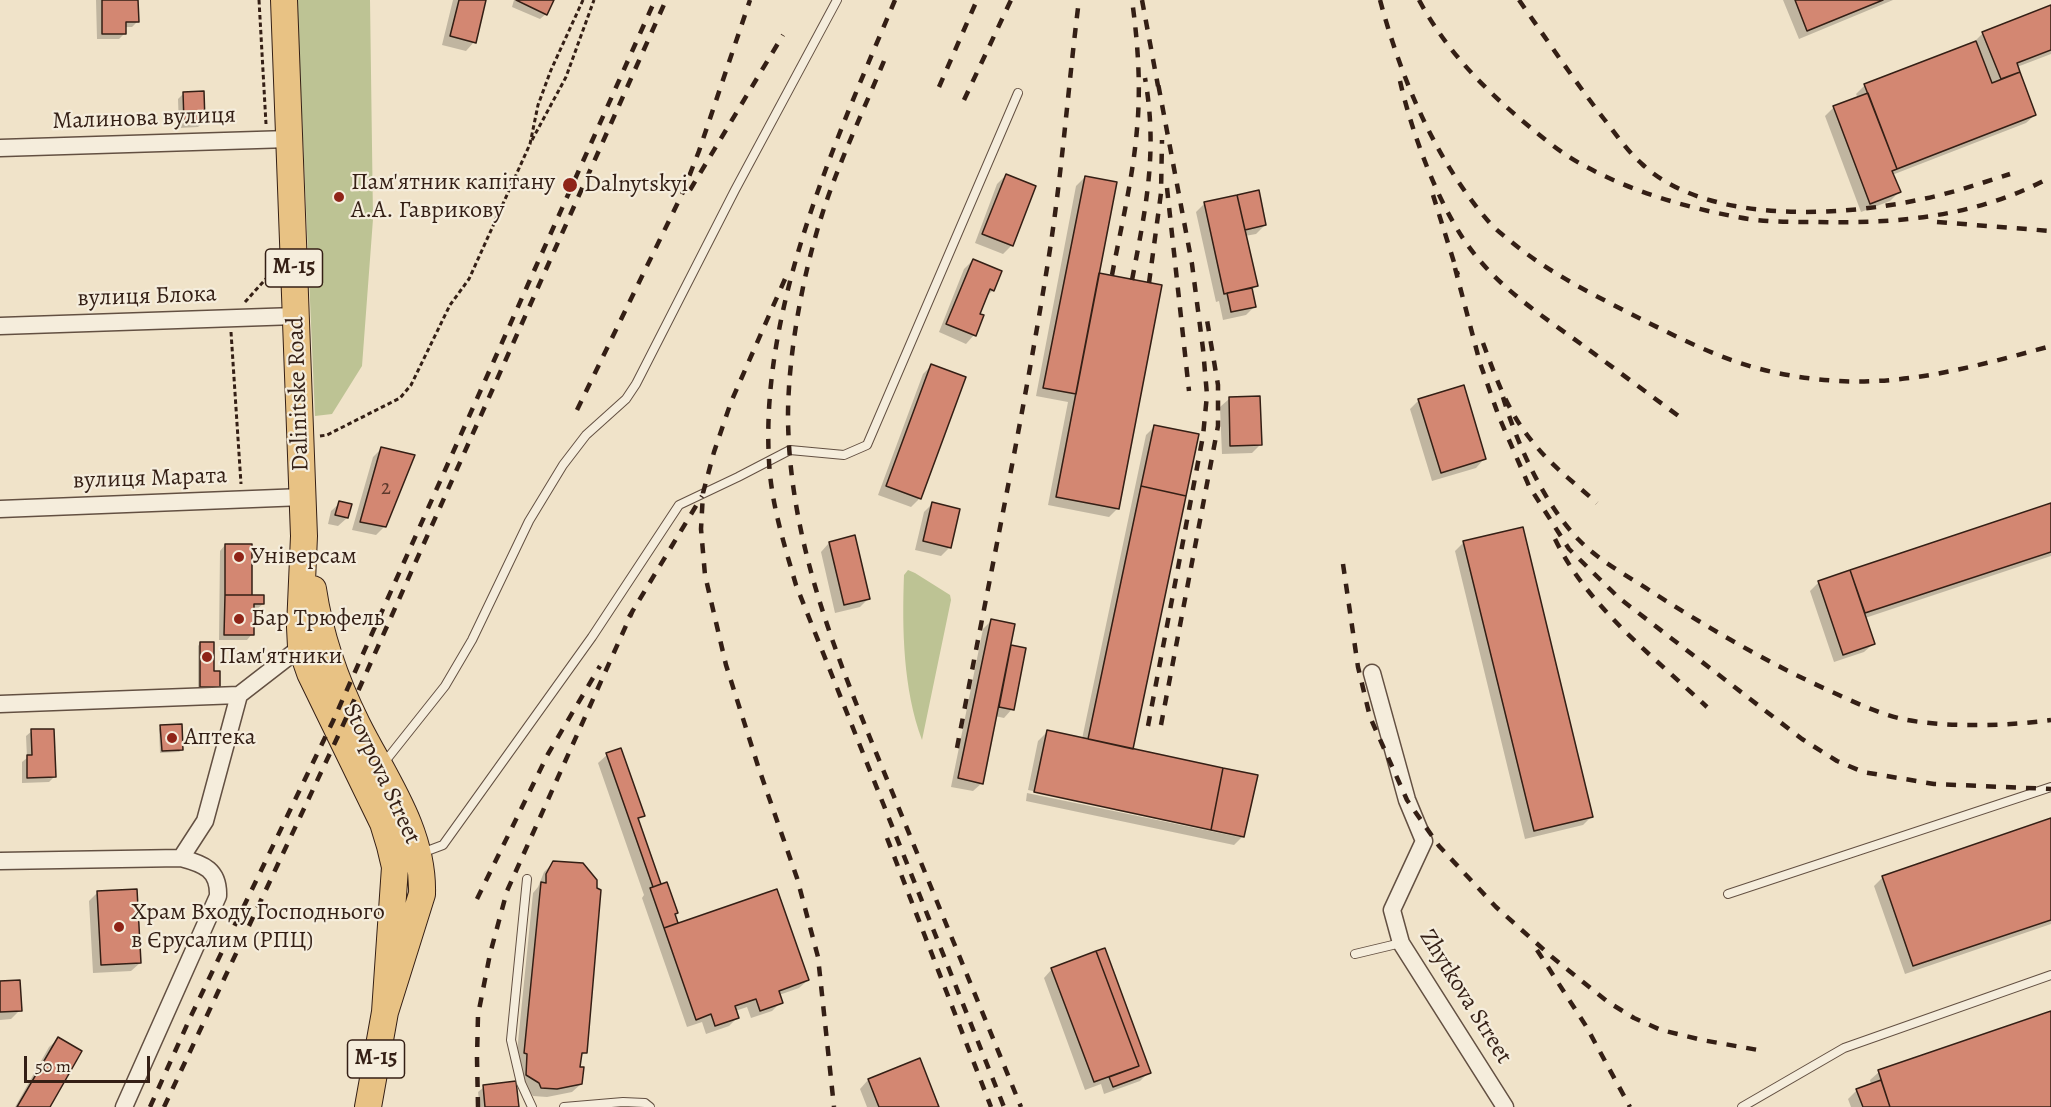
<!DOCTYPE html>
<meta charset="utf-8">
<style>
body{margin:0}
#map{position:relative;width:2051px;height:1107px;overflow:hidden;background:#f0e3c9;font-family:Alegreya,serif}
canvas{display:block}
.scale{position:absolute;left:24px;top:1056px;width:126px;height:27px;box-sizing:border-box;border:3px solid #341f15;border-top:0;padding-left:8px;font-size:18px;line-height:21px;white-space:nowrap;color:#341f15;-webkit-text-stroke:4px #f5eddc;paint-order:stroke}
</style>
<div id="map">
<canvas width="2051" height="1107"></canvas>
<div class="scale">50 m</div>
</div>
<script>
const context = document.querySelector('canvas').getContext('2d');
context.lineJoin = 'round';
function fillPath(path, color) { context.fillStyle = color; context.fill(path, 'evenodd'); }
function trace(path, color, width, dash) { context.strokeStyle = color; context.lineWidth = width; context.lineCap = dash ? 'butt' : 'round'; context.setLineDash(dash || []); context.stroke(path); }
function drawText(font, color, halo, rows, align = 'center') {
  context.font = font + ' Alegreya,serif'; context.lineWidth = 4.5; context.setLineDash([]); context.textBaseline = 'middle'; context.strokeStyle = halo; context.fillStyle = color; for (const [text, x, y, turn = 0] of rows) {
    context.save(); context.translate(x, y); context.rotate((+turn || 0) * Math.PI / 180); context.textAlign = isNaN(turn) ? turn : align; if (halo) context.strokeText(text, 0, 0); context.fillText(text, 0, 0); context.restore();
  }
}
fillPath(new Path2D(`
 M297,0h73l3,219 -11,147 -30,48 -17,2z
 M908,570l7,3 35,22 1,5 -29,140c-19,-51 -20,-111 -18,-165z`), '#bdc394');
fillPath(new Path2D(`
 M96,0h40l2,21 -6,6h-7v6l-6,6h-22z
 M453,0h32l-11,42 -8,9 -24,-6z
 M514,0h38l-6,14 -6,5 -28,-12z
 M1783,0h110l-94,39z
 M2051,6v48l-34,13 18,48 -9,8 -134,52 7,17 -9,9 -29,11 -36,-96 9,-9 24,-9 -2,-4 9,-9 109,-43 9,-9z
 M184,93l19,29 -5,5 -19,1 -1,-29z
 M1006,175l6,70 -9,9 -28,-11 22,-59z
 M1085,177l13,97 20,234 -9,9 -61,-12 20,-103 -32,-6 40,-210z
 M1205,203l60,22 -9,9 -11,2 11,50 -5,5 3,16 -8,8 -23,5 -4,-19 -3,1 -20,-90z
 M973,260l20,30 -8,8 -7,17 -4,20 -8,9 -27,-12 25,-63z
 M931,366l-11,132 -9,9 -33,-12 45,-121z
 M1229,399l31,46 -8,8 -30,1 -2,-47z
 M1419,400l65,59 -8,9 -44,13 -22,-72z
 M1155,426l-24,324 112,86 -9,9 -208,-44 1,-8 212,44v-3l-211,-44 10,-49 9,-9 35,7 64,-304z
 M382,448l3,78 -9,9 -24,-5 21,-73z
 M340,503l7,15 -9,8 -10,-2 3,-13z
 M932,504l18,43 -9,9 -26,-6 9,-38z
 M2051,505v51l-186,62 8,26 -9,8 -30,10 -24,-71 9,-9z
 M1464,542l128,274 -9,9 -58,14 -70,-288z
 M829,543l39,56 -8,8 -25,6 -14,-61z
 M225,545l26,52 12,7 -6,5h-4l-1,25 -5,6h-28l1,-89z
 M991,621l18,25 15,3 -12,60 -8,9 -9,-2 -13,67 -9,8 -22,-4 32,-158z
 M200,643l18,43 -2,2h-18v-42z
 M161,726l21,24 -3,2 -19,1 -1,-24z
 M32,731l22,46 -5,5 -27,1v-21l5,-4 -1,-22z
 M607,755l36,60 -5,5 22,66 16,27 -2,2 3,10 131,55 -9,8 -20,7 2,7 -9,9 -21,7 -4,-11 -12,4 3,6 -9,9 -23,8 -4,-12 -15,5 -45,-129 2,-3 -46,-132z
 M2051,820v104l-146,50 -31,-88 9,-9z
 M553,863l42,27 -10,162 -5,6 -1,10 2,16 -9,8 -25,5 -14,-1 -3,-4 -12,-8 -2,-22 17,-169 5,-6 6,-15z
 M98,892l42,71 -9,8 -38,2 -4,-72z
 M1052,969l97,103 -9,9 -36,13 -3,-10 -16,6 -41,-112z
 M0,982l20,28 -9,9 -11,1z
 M2051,1013v94h-200l-3,-8 9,-9 14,-5 -1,-5 9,-8z
 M58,1039l-10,68h-33l34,-60z
 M919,1060l19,47h-71l-7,-18 8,-9z
 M484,1087l33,20h-37l-2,-15z`), '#0003');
const building = new Path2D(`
 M102,0h36l1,22h-13v12h-24z
 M459,0h27l-10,43 -26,-7z
 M516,0h38l-7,15z
 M1795,0h88l-76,31z
 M2051,5v45l-34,13 3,9 -19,7 -19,-47z
 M1976,41l16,42 28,-11 16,43 -139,54 -33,-85z
 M204,91l1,31 -21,1 -1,-31z
 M1868,93l29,76 -5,2 9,21 -31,12 -37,-98z
 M1006,174l30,12 -23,60 -31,-12z
 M1085,176l32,6 -41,212 -33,-6z
 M1259,190l7,35 -21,5 -8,-35z
 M1237,195l21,91 -34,8 -20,-92z
 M973,259l29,12 -8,20 -4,-2 -10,25 4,1 -8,21 -30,-12z
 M1099,273l63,12 -43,224 -63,-12z
 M1252,288l4,19 -25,5 -4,-19z
 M931,364l35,13 -45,122 -35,-13z
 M1464,385l22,74 -45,14 -23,-74z
 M1260,396l2,49 -32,1 -1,-49z
 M1154,425l45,9 -13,62 -45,-10z
 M381,447l34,8 -29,72 -26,-5z
 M1141,486l45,10 -53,253 -45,-10z
 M339,501l13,3 -4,14 -13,-3z
 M932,502l28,7 -9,39 -28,-7z
 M2051,503v49l-186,61 -15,-43z
 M1523,527l70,290 -59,14 -71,-290z
 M855,535l15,64 -26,6 -15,-63z
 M225,544h27v51h-27z
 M1850,570l25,74 -32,11 -25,-74z
 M225,595h39v9h-10v31h-30z
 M991,619l24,5 -32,160 -25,-6z
 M200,642h14v29h6v16h-20z
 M1011,645l15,3 -12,62 -15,-3z
 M182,724l1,26 -21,1 -2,-26z
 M31,729h23l2,48 -29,1v-23h5z
 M1047,730l176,38 -12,62 -177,-38z
 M621,748l24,68 -7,2 23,66 -8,3 -47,-134z
 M1223,768l35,7 -14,62 -33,-7z
 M2051,818v102l-138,46 -31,-90z
 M553,861l30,2 14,17v8l4,2 -14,163h-5l-2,14h4l-2,17 -25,5 -16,-1 -2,-5 -13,-8 1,-21 -3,-1 17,-171 5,1v-9z
 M667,882l11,31 -3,1 3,9 -14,5 -14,-40z
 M137,889l4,74 -40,2 -4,-74z
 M777,889l32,91 -30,11 4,12 -23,8 -4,-12 -21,7 4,12 -24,8 -4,-12 -15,6 -32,-92z
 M1105,948l46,125 -38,14 -4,-10 30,-11 -43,-115z
 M1096,951l43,115 -45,16 -43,-114z
 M20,980l2,31 -22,1v-31z
 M2051,1011v96h-161l-12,-37z
 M58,1037l24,14 -32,56h-33z
 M920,1058l19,49h-60l-11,-28z
 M1881,1080l9,27h-27l-7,-18z
 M516,1081l3,26h-34l-2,-22z`);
fillPath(building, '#d38772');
trace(building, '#341f15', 1.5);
const lane = new Path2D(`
 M383,764l62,-78 27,-46 57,-119 34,-56 23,-30 40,-36 10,-15 99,-194 102,-190
 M419,854l24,-9 149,-208 87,-132 59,-28 52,-27 54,5 23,-10 151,-352
 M527,879l-16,161 10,43 11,24
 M1728,894l323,-107
 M1355,954l46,-11
 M564,1107l59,-5 22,1 5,4
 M1742,1107l102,-59 207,-73`);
const street = new Path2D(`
 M0,148l289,-9
 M0,326l296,-10
 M0,509l303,-12
 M1372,673l35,127 17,41 -32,69 9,33 104,164
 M0,704l239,-9 62,-48
 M0,861l181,-3
 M124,1107l94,-211c1,-26 -14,-32 -37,-38l24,-37 34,-126`);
const primary = new Path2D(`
 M284,0l20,536 -4,91 1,20 9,26 73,150 7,23 5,21 -10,145
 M313,589c7,47 23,93 44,135 27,54 67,107 65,170l-37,118 -17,95`);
trace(lane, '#635042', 10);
trace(street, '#635042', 19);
trace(primary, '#341f15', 28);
trace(new Path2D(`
 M259,0l7,124
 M532,140l34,-63 28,-77
 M245,302l28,-31
 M231,332l10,152
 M320,436l7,-1 73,-37 11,-13 39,-80 19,-26 61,-135 8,-39 13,-35 32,-70`), '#341f15', 3, [4.5, 3]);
trace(lane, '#f5eddc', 8);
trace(street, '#f5eddc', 16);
trace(primary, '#e8c284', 26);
trace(new Path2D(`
 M895,0c-59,140 -135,306 -126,461 2,42 15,83 27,124l208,522
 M1142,0l16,86
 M1380,0c21,78 55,160 109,222 6,7 13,12 20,18 37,31 81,53 124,75 38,19 78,40 120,52 28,8 56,12 85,14 73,4 143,-16 213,-35
 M1419,0c28,52 67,91 112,128 16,13 34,28 52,37 47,26 101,42 154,52 25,5 51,5 77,5 83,2 163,-5 237,-45
 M1519,0c28,40 55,80 85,119 12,15 23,32 38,45 64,60 195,53 276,36 31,-6 61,-16 92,-26
 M884,61c-22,53 -47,105 -64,160 -18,58 -32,135 -32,196 1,135 57,259 107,382 42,103 84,205 126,308
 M1400,81c12,53 41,133 76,175 29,36 68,61 105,88 33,24 66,49 99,73
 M939,87l38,-87
 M964,100l47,-100
 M1167,188l22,203
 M690,190l93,-155
 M1433,195l25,80
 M1937,222l114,9
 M1455,268l25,95 19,54 30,69 40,63 50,49 183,141 35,22 26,11 71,12 117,5
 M1112,275c9,-48 21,-97 25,-146 4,-42 1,-86 -5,-129
 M785,279l-54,123 -17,50 -11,41 -2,36 4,46 21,90 32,101 39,112 21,79 16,150
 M1132,280c14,-73 26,-128 13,-202
 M1149,283l12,-90 1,-53
 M1483,343c14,38 26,72 53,103 17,21 41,39 61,57
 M1503,397c14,47 41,107 76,143 20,21 49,36 73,52 58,37 116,71 178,99 24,11 47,22 72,28 44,9 105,7 149,1
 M577,410l106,-218 16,-41 51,-151
 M1555,539c32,67 99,118 152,168
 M1343,564l15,103 12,50 37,83 32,46 57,61 56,50 56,45 26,16 27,12 41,10 56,10
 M629,617l73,-121
 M1161,725l57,-299v-41l-11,-65
 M1148,726l55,-290 4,-41 -4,-46 -11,-85 -35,-186
 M957,748c31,-162 65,-324 91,-486 14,-87 20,-175 31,-262
 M887,838l104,269
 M477,899l71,-145 52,-88
 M1537,950l49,76 44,81
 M150,1107l41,-91 142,-295 322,-721
 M164,1107l175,-373 327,-734
 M478,1107l-1,-49 1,-43 12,-61 17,-63 126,-281`), '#341f15', 4.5, [10, 10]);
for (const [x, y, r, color] of [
 [570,185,8,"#8f2418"],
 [339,197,6,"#8f2418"],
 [239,557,6,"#8f2418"],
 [239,619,6,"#8f2418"],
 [207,657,6,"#8f2418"],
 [172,738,6,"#8f2418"],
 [119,927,6,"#8f2418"]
]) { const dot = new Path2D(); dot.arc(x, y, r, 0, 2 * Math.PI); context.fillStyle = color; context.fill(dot); trace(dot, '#f5eddc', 2); }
drawText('21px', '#5c392c', null, [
 ["2",386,489]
]);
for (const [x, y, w] of [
 [294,268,57],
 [376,1059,57]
]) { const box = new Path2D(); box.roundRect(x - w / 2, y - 19, w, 38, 4.5); context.fillStyle = '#f5eddc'; context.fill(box); trace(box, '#341f15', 1.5); }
drawText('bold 22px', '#341f15', null, [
 ["М-15",294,268],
 ["М-15",376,1059]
]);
drawText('24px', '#341f15', '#f5eddc', [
 ["Малинова вулиця",144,119,-2],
 ["вулиця Блока",147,297,-2],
 ["Dalinitske Road",299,394,-92],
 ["вулиця Марата",150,479,-2],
 ["Stovpova Street",381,774,65],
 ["Zhytkova Street",1465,997,58]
]);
drawText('24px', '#341f15', '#f5eddc', [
 ["Пам'ятник капітану",351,183],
 ["А.А. Гаврикову",351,211],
 ["Dalnytskyi",584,185],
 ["Універсам",251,557],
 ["Бар Трюфель",251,619],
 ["Пам'ятники",219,657],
 ["Аптека",184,738],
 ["Храм Входу Господнього",131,913],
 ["в Єрусалим (РПЦ)",131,941]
], 'left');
</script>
